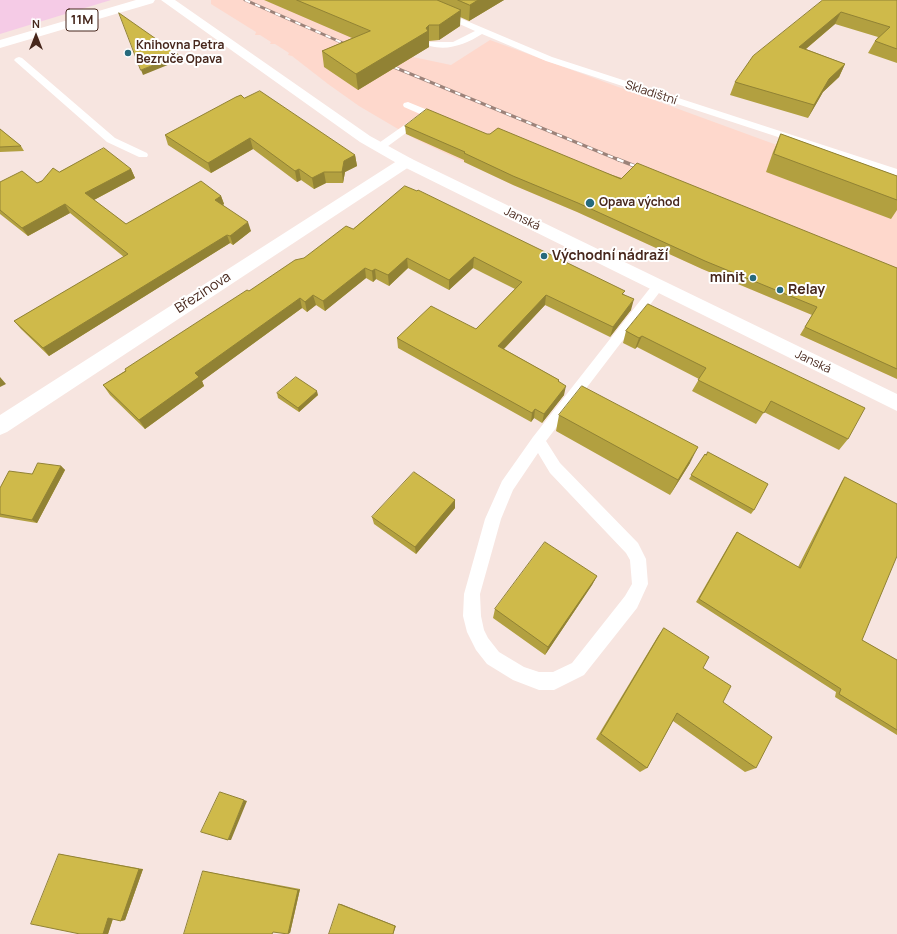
<!DOCTYPE html>
<meta charset="utf-8">
<style>
body{margin:0}
#map{position:relative;width:897px;height:934px;overflow:hidden;background:#f7e5e0;font-family:Manrope,sans-serif}
canvas{display:block}
.north{position:absolute;left:16px;top:16px;width:40px;height:40px;-webkit-text-stroke:3px #fff;paint-order:stroke;rotate:0deg;font-size:11px;font-weight:700;line-height:16px;text-align:center;color:#47271c}
.north::after{content:'';display:block;margin:auto;width:14px;height:18px;background:#47271c;clip-path:polygon(50% 0,100% 100%,50% 72%,0 100%)}
</style>
<div id="map">
<canvas width="897" height="934"></canvas>
<div class="north">N</div>
</div>
<script>
const context = document.querySelector('canvas').getContext('2d');
context.lineJoin = 'round';
function fillPath(path, color) { context.fillStyle = color; context.fill(path, 'evenodd'); }
function trace(path, color, width, dash) { context.strokeStyle = color; context.lineWidth = width; context.lineCap = dash ? 'butt' : 'round'; context.setLineDash(dash || []); context.stroke(path); }
function drawText(font, color, halo, rows, align = 'center') {
  context.font = font + ' Manrope,sans-serif'; context.lineWidth = 4; context.setLineDash([]); context.textBaseline = 'middle'; context.strokeStyle = halo; context.fillStyle = color; for (const [text, x, y, turn = 0] of rows) {
    context.save(); context.translate(x, y); context.rotate((+turn || 0) * Math.PI / 180); context.textAlign = isNaN(turn) ? turn : align; if (halo) context.strokeText(text, 0, 0); context.fillText(text, 0, 0); context.restore();
  }
}
fillPath(new Path2D(`
 M211,0h53l149,57 38,8 39,-25 407,149v190l-97,-44 12,-20 -110,-46 -125,-57 -64,-27 -98,-46 -56,-33 -31,-22 -36,-28 -4,-1 1,-2 -14,-9h-5l1,-2 -11,-7h-5l1,-3 -45,-28z`), '#fed8cc');
fillPath(new Path2D(`
 M0,0h111l-111,34z`), '#f5cbe6');
fillPath(new Path2D(`
 M406,0h11l135,57 345,112v7l-351,-115 -64,-27c-16,10 -33,17 -52,12l-2,-2 2,-2h23l22,-11z
 M19,57l3,1 93,80 32,15 1,2 -1,2h-8l-32,-15 -91,-80 -2,-2 2,-2z
 M408,102l22,9 1,2 -1,2 -5,1v3l-41,30h-8l-1,-2 1,-2 44,-31 -16,-7 -1,-2 1,-2z
 M658,282l4,1 2,3 -2,3 -116,152 14,22 78,80 8,16 2,25 -11,24 -53,67 -30,15h-15l-26,-10 -26,-16 -11,-14 -9,-18 -4,-16 1,-22 21,-75 17,-38 31,-44 121,-154zM538,453l12,20 76,80 4,7 2,24 -7,12 -53,67 -19,9h-14l-15,-5 -25,-15 -11,-14 -4,-8 -3,-14 -1,-22 21,-75 12,-29z`), '#fff');
fillPath(new Path2D(`
 M406,157l6,2 2,3 -2,3 -405,267 -7,3v-20l400,-256z`), '#fff');
fillPath(new Path2D(`
 M161,0h14l195,136 42,23 485,235v17l-497,-246 -40,-23z`), '#fff');
fillPath(new Path2D(`
 M136,0h19l-2,3 -153,45v-8z`), '#fff');
const railFar1 = new Path2D(`
 M245,0l107,47
 M384,63l235,97`);
const rail = new Path2D(`
 M617,159l28,11`);
trace(railFar1, '#9c837a', 3);
trace(rail, '#9c837a', 3.5);
trace(railFar1, '#fff', 2, [5.5]);
trace(rail, '#fff', 2.5, [7]);
fillPath(new Path2D(`
 M264,0h240l-35,21 -9,-4v9l-21,14 -10,1v6l-71,43 -34,-23 -2,-16 30,-13z
 M823,0h74v63l-29,-10 7,-12 3,-4 -43,-13 -29,25 39,15 -6,13 -16,15 -15,26 -78,-23 5,-13z
 M244,98l111,57 2,11 -12,6 -2,11h-17l-12,6 -13,-9 -4,2 -44,-33 -42,24 -43,-28 -3,-10z
 M405,126l82,8 410,134v111l-97,-44 12,-20 -110,-46 -125,-57 -64,-27 -49,-23v-2l-58,-26z
 M0,129l21,17 3,5 -24,1z
 M781,134l116,42v34l-6,9 -125,-47 7,-20z
 M131,169l4,9 -41,22 32,24 95,-28 3,8 -1,1 28,26 -18,14 -3,-2 -181,113 -28,-27 -7,-8 110,-64 -54,-44 -42,23 -28,-22v-32l37,1 22,-11z
 M405,186l219,108 7,16 -21,27 -65,-32 -41,44 55,31v2l5,13 -22,28 -8,-5 -3,4 -133,-74 -1,-10 79,-9 39,-40 -42,-21 -24,22 -41,-22 -19,18 -13,-7 -3,3 -7,-4 -41,33 -9,-6 -9,7 -5,-4 -100,73 2,5 -59,43 -35,-34 -7,-10 146,-94 104,-62z
 M648,304l200,135 -9,11 -75,-38 -8,12 -64,-33 7,-12 -62,-32 -2,2 -12,-6 3,-12z
 M277,393l41,2 -19,17 -21,-14z
 M559,415l131,48 -20,32 -114,-64z
 M705,454l49,56 -3,4 -62,-35z
 M61,466l4,4 -28,53 -37,-6v-29l32,-14z
 M845,477l17,163 35,20v75l-62,-38 1,-5 -140,-90 38,-66 3,-4 61,35 44,-86z
 M455,500v8l-39,46 -42,-30 -2,-7z
 M597,576l-5,9 -47,70 -52,-37 2,-9z
 M664,628l39,40 20,34 33,66 -11,4 -72,-51 -26,47 -7,4 -44,-33 62,-103z
 M59,854l84,15 -18,51 -4,1 -8,-2 -5,15h-28z
 M203,871l97,18 -10,44 -15,-1z`), '#b2a040');
fillPath(new Path2D(`
 M478,0h26l-35,21 1,-16z
 M461,10l-1,16 -21,14v-15z
 M841,12l-6,12 -41,35 5,-12z
 M429,25v22l-71,43 -2,-16 70,-46z
 M179,55l1,5 -37,15 -2,-5z
 M845,64l-6,13 -16,15 -15,26 6,-13 15,-26z
 M250,138l3,11 -42,24 -3,-10z
 M355,155l2,11 -12,6 -2,11 -1,-11 2,-11z
 M131,169l4,9 -45,24 -5,-9z
 M299,169l2,11 -4,2 -2,-11z
 M324,172l2,11 -12,6 -2,-11z
 M221,196l3,8 -6,4 -3,-8z
 M65,204l5,9 -42,23 -6,-8z
 M248,222l3,9 -18,14 -3,-9z
 M227,235l3,8 -181,113 -6,-8z
 M474,257l-1,11 -24,22v-10z
 M407,258l1,10 -19,18 -1,-11z
 M365,268l1,10 -41,33 -2,-10z
 M375,269l1,10 -3,3 -1,-11z
 M313,295l3,10 -9,7 -2,-10z
 M546,295l-1,10 -48,51 1,-10z
 M300,298l2,10 -100,73 2,5 -59,43 -6,-9 56,-47z
 M634,299l-3,11 -21,27 3,-10z
 M642,336l-5,11 -2,2 4,-11z
 M0,377l6,7 -6,3z
 M566,386l-2,9 -22,28 2,-9z
 M317,391l1,4 -19,17 -1,-4z
 M535,409l-1,9 -3,4 1,-9z
 M698,447l-8,16 -20,32 8,-15z
 M61,466l4,4 -28,53 -5,-3z
 M455,500v8l-39,46 -1,-7z
 M597,576l-5,9 -47,70 3,-8z
 M244,800l3,1 -16,39h-3z
 M139,869h4l-18,51 -4,1z
 M300,889l-10,44 -2,1 10,-44z
 M339,904h2l55,22 -3,8z
 M108,918h5l-5,16h-5z`), '#918234');
const building = new Path2D(`
 M297,0h140l24,10 -22,15h-10l-3,3 2,3 -72,43 -34,-23 48,-20z
 M458,0h20l-8,5z
 M823,0h74v49l-22,-8 15,-14 -49,-15 -42,35 46,17 -16,15 -15,26 -79,-23 18,-26z
 M119,13l60,42 -38,15z
 M260,91l95,64 -11,6 -2,11h-18l-12,6 -13,-9 -4,2 -45,-33 -42,25 -43,-28 71,-38 5,-2 3,3z
 M427,109l60,25h3l8,-6 123,51 16,-16 260,105v101l-92,-42 12,-20 -112,-46 -127,-58 -65,-27 -49,-23 1,-1 -60,-26z
 M0,129l21,17 -21,1z
 M781,134l116,42v24l-123,-46z
 M104,148l27,21 -46,24 41,31 75,-43 20,15 -6,4 33,22 -18,14 -3,-1 -184,113 -29,-27 114,-67 -63,-50 -43,24 -22,-18v-28l22,-11 15,12 5,-2 11,-13 6,4z
 M405,186l12,5 1,-1 207,101 -3,3 12,5 -21,28 -67,-32 -48,51 61,34 -1,1 8,5 -22,28 -9,-5 -3,4 -135,-75 34,-32 45,23 46,-47 -48,-25 -25,23 -42,-22 -19,17 -13,-6 -3,2 -7,-3 -42,33 -10,-6 -8,7 -5,-4 -105,75 4,4 -60,43 -36,-35 23,-14 -1,-2 91,-59 31,-20 2,1 46,-31 9,-2 42,-32 7,3z
 M648,304l217,104 -17,31 -77,-38 -7,12 -66,-33 8,-12 -64,-32 -3,2 -13,-7z
 M296,377l21,14 -19,17 -21,-15z
 M582,386l116,61 -20,33 -119,-65z
 M708,452l60,32 -14,26 -63,-35 14,-21 1,1z
 M38,463l23,3 -29,54 -32,-6v-26l9,-17 23,3z
 M414,472l41,28 -40,47 -43,-30z
 M845,477l52,27v52l-35,84 35,20v70l-58,-36 2,-5 -142,-90 38,-67 63,36z
 M545,542l52,34 -49,71 -53,-38z
 M664,628l45,29 -6,11 28,18 -8,16 49,35 -16,31 -79,-55 -30,55 -46,-34z
 M220,792l24,8 -16,40 -27,-8z
 M59,854l80,15 -18,52 -13,-3 -5,16h-23l-49,-10z
 M203,871l95,19 -10,44 -15,-2 -1,2h-88z
 M339,904l56,22 -2,8h-64z`);
fillPath(building, '#cfba4a');
trace(building, '#918234', 1);
for (const [x, y, r, color] of [
 [128,53,4,"#276a7c"],
 [590,203,5,"#276a7c"],
 [544,256,4,"#276a7c"],
 [753,278,4,"#276a7c"],
 [780,290,4,"#276a7c"]
]) { const dot = new Path2D(); dot.arc(x, y, r, 0, 2 * Math.PI); context.fillStyle = color; context.fill(dot); trace(dot, '#fff', 1.5); }
drawText('bold 12px', '#47271c', '#fff', [
 ["Knihovna Petra",136,46],
 ["Bezruče Opava",136,60],
 ["Opava východ",599,203]
], 'left');
drawText('12px', '#47271c', '#fff', [
 ["Skladištní",651,93,18],
 ["Janská",522,219,26],
 ["Janská",813,362,26]
]);
for (const [x, y, w] of [
 [82,20,32]
]) { const box = new Path2D(); box.roundRect(x - w / 2, y - 11, w, 22, 3); context.fillStyle = '#fff'; context.fill(box); trace(box, '#47271c', 1); }
drawText('bold 13px', '#47271c', null, [
 ["11M",82,20]
]);
drawText('bold 14px', '#47271c', '#fff', [
 ["Východní nádraží",552,256],
 ["minit",745,278,"right"],
 ["Relay",788,290]
], 'left');
drawText('14px', '#47271c', '#fff', [
 ["Březinova",203,293,-33]
]);
</script>
